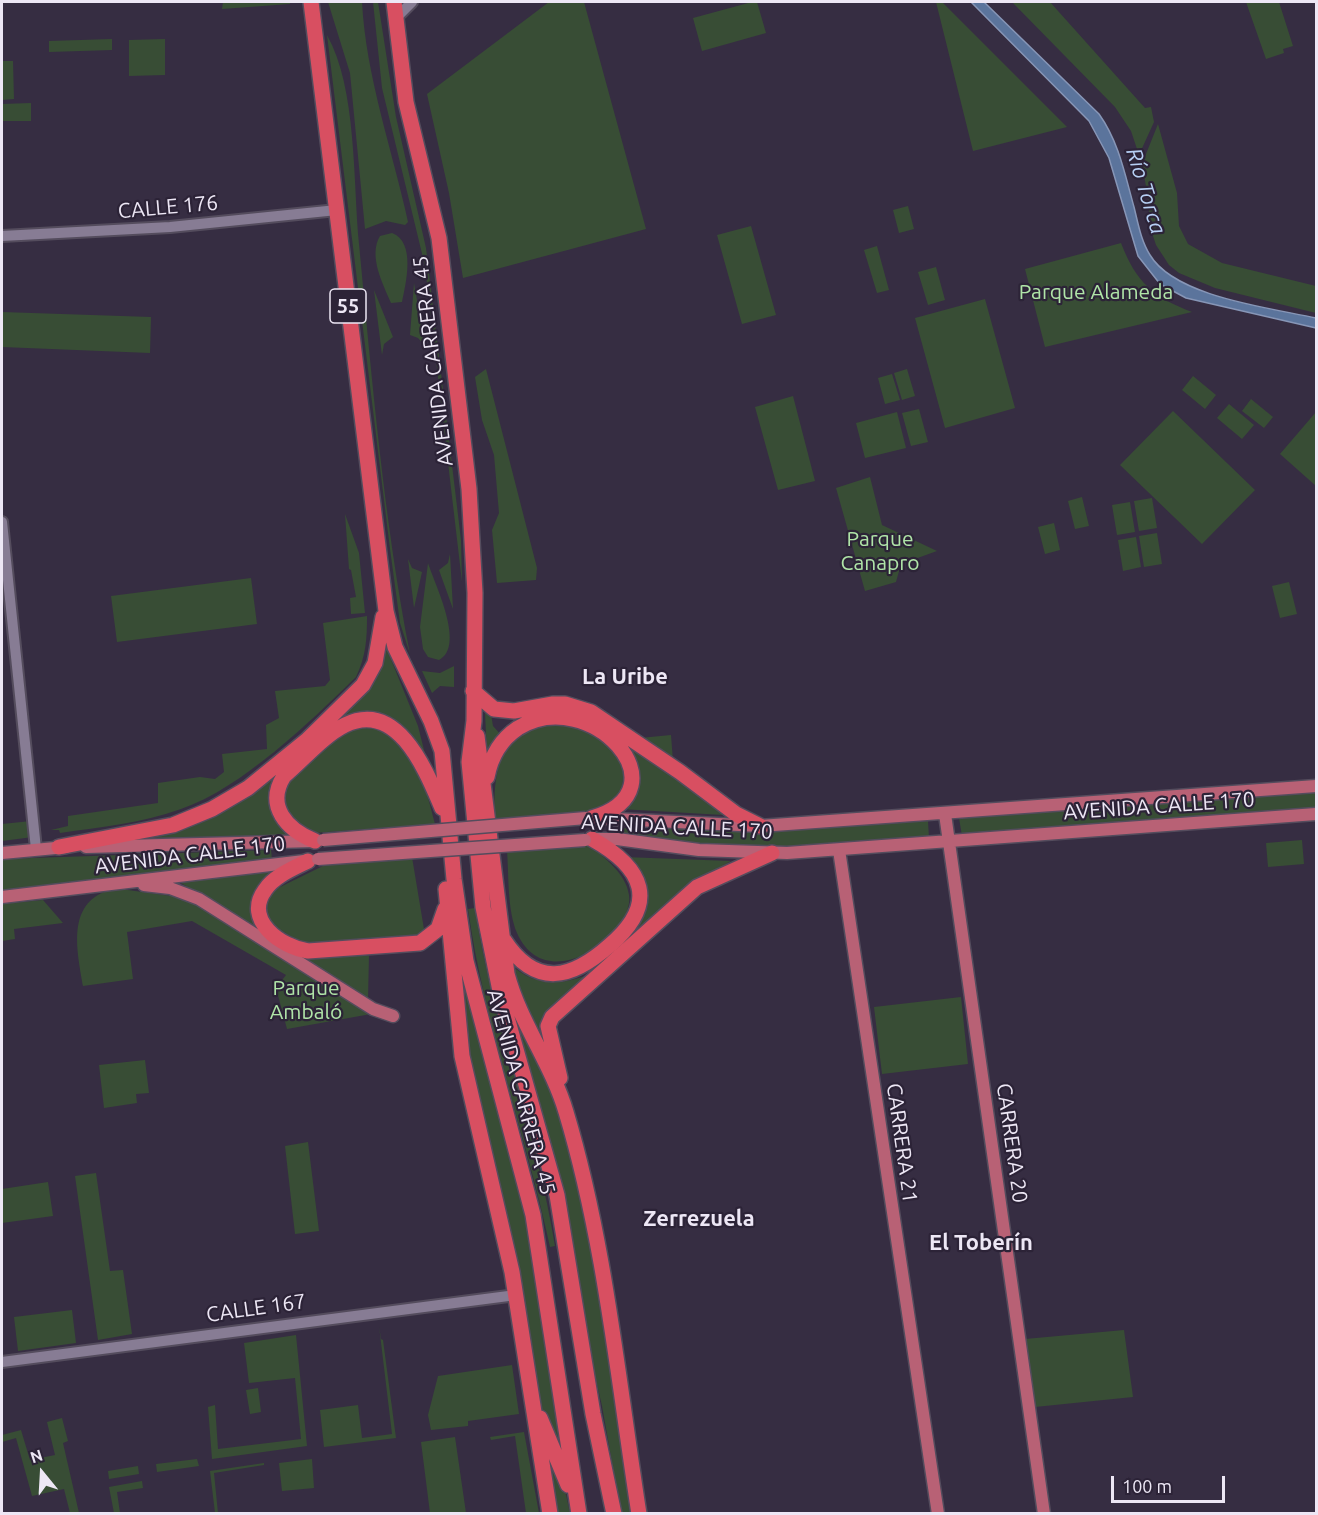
<!DOCTYPE html>
<meta charset="utf-8">
<style>
body{margin:0}
#map{position:relative;width:1318px;height:1515px;overflow:hidden;background:#362d42;font-family:Ubuntu,sans-serif}
canvas{display:block}
.frame{position:absolute;inset:0;border:3px solid #ede7f5;pointer-events:none}
.north{position:absolute;left:12px;top:1443px;width:60px;height:60px;-webkit-text-stroke:4px #2c2337;paint-order:stroke;rotate:342deg;font-size:16px;font-weight:700;line-height:24px;text-align:center;color:#ede7f5}
.north::after{content:'';display:block;margin:auto;width:21px;height:27px;background:#ede7f5;clip-path:polygon(50% 0,100% 100%,50% 72%,0 100%)}
.scale{position:absolute;left:1111px;top:1476px;width:114px;height:27px;box-sizing:border-box;border:3px solid #ede7f5;border-top:0;padding-left:8px;font-size:18px;line-height:21px;white-space:nowrap;color:#ede7f5;-webkit-text-stroke:4px #2c2337;paint-order:stroke}
</style>
<div id="map">
<canvas width="1318" height="1515"></canvas>
<div class="frame"></div>
<div class="north">N</div>
<div class="scale">100 m</div>
</div>
<script>
const context = document.querySelector('canvas').getContext('2d');
context.lineJoin = 'round';
function fillPath(path, color) { context.fillStyle = color; context.fill(path, 'evenodd'); }
function trace(path, color, width, dash) { context.strokeStyle = color; context.lineWidth = width; context.lineCap = dash ? 'butt' : 'round'; context.setLineDash(dash || []); context.stroke(path); }
function drawText(font, color, halo, rows, align = 'center') {
  context.font = font + ' Ubuntu,sans-serif'; context.lineWidth = 4.5; context.setLineDash([]); context.textBaseline = 'middle'; context.strokeStyle = halo; context.fillStyle = color; for (const [text, x, y, turn = 0] of rows) {
    context.save(); context.translate(x, y); context.rotate((+turn || 0) * Math.PI / 180); context.textAlign = isNaN(turn) ? turn : align; if (halo) context.strokeText(text, 0, 0); context.fillText(text, 0, 0); context.restore();
  }
}
fillPath(new Path2D(`
 M223,2h67v2l-68,5z
 M328,2h34c4,75 30,147 46,220l-3,3 -19,-4 -21,8 -15,-156z
 M373,2h5l18,115 30,131 35,292 1,42 -37,-316 -43,-178z
 M549,2h35l62,227 -183,49 -14,-85 -22,-99z
 M752,2h5l9,31 -64,18 -9,-33z
 M936,2h6l125,125 -94,24z
 M1012,2h38l95,106 6,-1 3,15 -15,33 -8,-24 -16,-24z
 M1246,2h33l14,44 -10,3 1,4 -18,6z
 M327,35c30,53 26,147 32,209 13,136 25,277 51,410l-10,-31 -10,-74z
 M112,39v11l-63,2v-11z
 M165,39v36l-36,1v-36z
 M2,61h11l1,38 -12,1z
 M31,103v18h-29v-17z
 M1158,124l19,69 2,33 9,18 34,19 94,23v27l-101,-25 -36,-15 -10,-8 -13,-20 -7,-21v-21l-7,-39z
 M908,206l6,23 -15,4 -6,-23z
 M751,226l25,89 -34,9 -25,-89z
 M392,233c24,9 14,50 10,69l-11,1c-8,-19 -23,-47 -11,-67z
 M1121,243c15,39 32,54 71,69l-147,35 -20,-78z
 M877,246l12,44 -12,3 -13,-43z
 M936,267l9,33 -17,5 -10,-33z
 M414,283l11,63 -7,-8 -8,-3z
 M374,290l19,47 -9,7 -2,11z
 M985,299l30,109 -70,20 -30,-110z
 M2,312l149,5 -1,36 -148,-6z
 M486,369l51,199 -1,12 -39,3 -5,-53 7,-17 -5,-58 -12,-35 -7,-43z
 M907,369l8,27 -13,4 -8,-27z
 M892,374l8,26 -15,4 -7,-26z
 M1193,376l23,19 -11,14 -23,-19z
 M793,396l22,85 -37,9 -23,-83z
 M1251,399l22,18 -9,11 -22,-17z
 M1229,404l25,21 -12,14 -25,-21z
 M919,409l9,33 -17,4 -9,-33z
 M1173,411l82,79 -53,54 -82,-79z
 M897,412l9,36 -41,10 -9,-35z
 M1316,412v74l-36,-32z
 M870,477l12,48 55,26 -36,13 -5,18 -31,9 -29,-103z
 M1082,497l7,29 -14,3 -7,-28z
 M1152,498l5,30 -18,3 -5,-30z
 M1130,502l5,30 -18,3 -5,-30z
 M345,514l14,39 6,60 -14,1 -1,-16 6,-1 -5,-27 -2,-1z
 M1054,523l6,27 -15,4 -7,-27z
 M1157,533l5,31 -18,3 -5,-31z
 M1136,537l5,30 -18,4 -5,-31z
 M450,554l3,55 -14,-39 9,-7z
 M408,559l4,9 10,4 -8,36z
 M428,563c7,22 38,83 11,97l-11,-3 -5,-8 -3,-22z
 M251,578l6,46 -140,18 -6,-46z
 M1289,582l8,32 -17,4 -8,-32z
 M367,616c0,23 -1,40 -11,61 -46,45 -114,111 -175,132 -38,14 -80,18 -121,24l-1,-3h-8l17,-4v-10l90,-13v-20l42,-6 15,2 9,-7 -2,-18 45,-5 -1,-24 13,-7 -4,-27 50,-5 5,-6 -7,-57z
 M386,647l32,79 8,32 -63,-44 -93,81 3,23 16,17 -165,7 55,-13 174,-126c21,-19 27,-28 33,-56z
 M454,666v21l-14,-1 -8,7 -10,-22 18,2z
 M557,708l90,47 76,60 -103,-6 14,-50z
 M485,713l6,1 2,12 9,10 -15,19z
 M560,722c16,5 41,15 54,28 13,13 12,38 0,52 -3,4 -11,6 -16,9l-103,8c-2,-31 0,-79 36,-92 9,-3 20,-3 29,-5z
 M361,725c7,1 18,1 24,5 32,22 41,58 50,94l-121,9 -10,-2 -21,-20 -1,-26 56,-50z
 M671,735l2,26 -33,-23z
 M1316,791v19l-354,26 -3,-18z
 M31,821l2,16 -31,4v-17z
 M928,821l1,17 -137,10 -90,-4 -89,-10 2,-3h9v-3l31,2 2,-3 114,4z
 M1302,840l2,24 -36,3 -2,-24z
 M590,845c15,14 36,28 39,50 6,40 -83,104 -112,38 -10,-24 -8,-57 -10,-82z
 M271,850l1,9 -270,35v-35z
 M412,857l12,72 -3,5 -13,4 -104,6 -32,-19 -7,-12 1,-11 8,-12 55,-27z
 M624,857l107,4 -35,21 -58,49 5,-24z
 M288,867l-27,19 -6,36 3,8 -82,-50z
 M128,890l58,8 185,116 -84,15 -11,-41 10,-13 -94,-54 -65,11 6,47 -50,7c-5,-32 -17,-78 21,-94 6,-2 16,-2 24,-2z
 M43,900l20,23 -49,6 1,10 -13,2v-37z
 M475,908c17,115 62,223 80,338l-5,1c-24,-113 -66,-223 -82,-338z
 M453,925l73,288 39,252 -27,-63 -72,-341z
 M295,955l74,1 -1,43z
 M510,964c26,24 53,21 83,9l-44,42 1,48 -30,-64z
 M507,993c15,31 35,62 46,95 46,136 59,284 79,425h-11l-19,-107z
 M961,997l7,67 -86,10 -8,-67z
 M145,1060l4,33 -13,1 1,9 -33,5 -5,-43z
 M308,1142l11,89 -24,3 -10,-88z
 M96,1173l14,98 13,-1 9,64 -34,6 -23,-164z
 M48,1182l5,34 -51,7v-34z
 M72,1310l4,33 -58,8 -4,-34z
 M379,1326l2,13 2,1 13,98 -72,9 -4,-37 38,-5 4,33 30,-4z
 M1124,1330l9,67 -98,10 -10,-68z
 M296,1335l11,111 -95,13 -4,-52 7,-2 3,44 83,-10 -6,-61 -46,5 -5,-40z
 M512,1365l7,49 -51,7v5l-37,4 -3,-15 10,-39z
 M258,1388l3,24 -11,2 -4,-24z
 M62,1418l6,23 -5,2 16,70h-9l-6,-24 -32,7 -16,-58 -14,4v-7l19,-5 9,30 25,-5 -8,-33z
 M524,1432l15,81h-13l-11,-77 -24,4 -1,-3z
 M540,1432l24,53 6,28h-15z
 M455,1437l11,76h-36l-9,-71z
 M197,1459l2,7 -42,6 -1,-8z
 M312,1459l2,29 -32,3 -3,-28z
 M264,1463v2l-50,8 4,40h-3l-5,-42z
 M138,1466l1,8 -30,5 -1,-8z
 M142,1481l1,7 -26,4 3,21h-6l-5,-26z`), '#384d35');
const water = new Path2D(`
 M971,2h13l115,112c20,28 26,61 35,93 4,16 7,34 16,48 25,42 121,53 166,63v10l-130,-30 -26,-14 -22,-28 -29,-98 -20,-37z`);
fillPath(water, '#5b749c');
trace(water, '#8796b7', 1.5);
const minor = new Path2D(`
 M396,18l16,-16
 M2,236l168,-9 167,-17
 M2,522l34,327
 M2,1362l514,-67`);
const major = new Path2D(`
 M945,814l99,700
 M593,818l167,8 556,-40
 M592,839h25l82,11 88,3 529,-39
 M86,847l229,-6
 M839,850l99,664
 M2,853l64,-6
 M144,885l26,3 29,11 174,110 20,7
 M2,897l302,-36`);
const highway = new Path2D(`
 M311,2l75,609 9,36 36,74 11,30 12,128 12,82 67,254 46,299
 M394,2l12,100 33,136 30,251 6,104 -1,128 -5,41 14,145 18,89 56,199 36,219 21,100
 M473,691l21,18 20,2 39,-7h12l26,8 89,60 56,42 24,12
 M477,736l30,238c13,49 45,90 59,138 39,130 52,268 73,402
 M487,777c4,-21 13,-37 31,-49 72,-45 170,62 74,90
 M315,841c-28,-11 -50,-35 -31,-65 19,-16 39,-40 61,-51 53,-26 81,46 97,83
 M59,847l114,-22 39,-16 36,-21 59,-48 56,-55 12,-22 8,-46
 M308,861c-14,7 -34,15 -43,29 -22,30 16,57 43,61l112,-8 18,-14 7,-20
 M446,889l16,167 50,216 38,242
 M504,940c32,49 68,39 106,5 49,-42 34,-77 -18,-106
 M560,1078l-12,-52 4,-9 145,-130 75,-34
 M540,1418l28,67`);
trace(minor, '#544c5d', 14);
trace(major, '#544c5d', 15);
trace(highway, '#544c5d', 18);
trace(minor, '#877c94', 10);
trace(major, '#b86175', 12);
trace(highway, '#d84f61', 15);
const majorBridge = new Path2D(`
 M323,840l263,-22
 M318,859l267,-19`);
trace(majorBridge, '#544c5d', 15, []);
trace(majorBridge, '#b86175', 12);
for (const [x, y, w] of [
 [348,306,36]
]) { const box = new Path2D(); box.roundRect(x - w / 2, y - 17, w, 34, 4.5); context.fillStyle = '#2c2337'; context.fill(box); trace(box, '#ede7f5', 1.5); }
drawText('bold 20px', '#ede7f5', null, [
 ["55",348,306]
]);
drawText('21px', '#ede7f5', '#2c2337', [
 ["CALLE 176",168,207,-5],
 ["AVENIDA CARRERA 45",433,361,-97],
 ["AVENIDA CALLE 170",1159,806,-4],
 ["AVENIDA CALLE 170",677,827,3],
 ["AVENIDA CALLE 170",190,855,-7],
 ["AVENIDA CARRERA 45",521,1092,75],
 ["CARRERA 21",902,1143,82],
 ["CARRERA 20",1012,1143,82],
 ["CALLE 167",256,1308,-8]
]);
drawText('21px', '#b0e5a8', '#2c2337', [
 ["Parque Alameda",1096,292],
 ["Parque",880,539],
 ["Canapro",880,563],
 ["Parque",306,988],
 ["Ambaló",306,1012]
]);
drawText('italic 22px', '#b6cff4', '#2c2337', [
 ["Río Torca",1146,191,73]
]);
drawText('bold 22px', '#ede7f5', '#2c2337', [
 ["La Uribe",625,677],
 ["Zerrezuela",699,1219],
 ["El Toberín",981,1243]
]);
</script>
